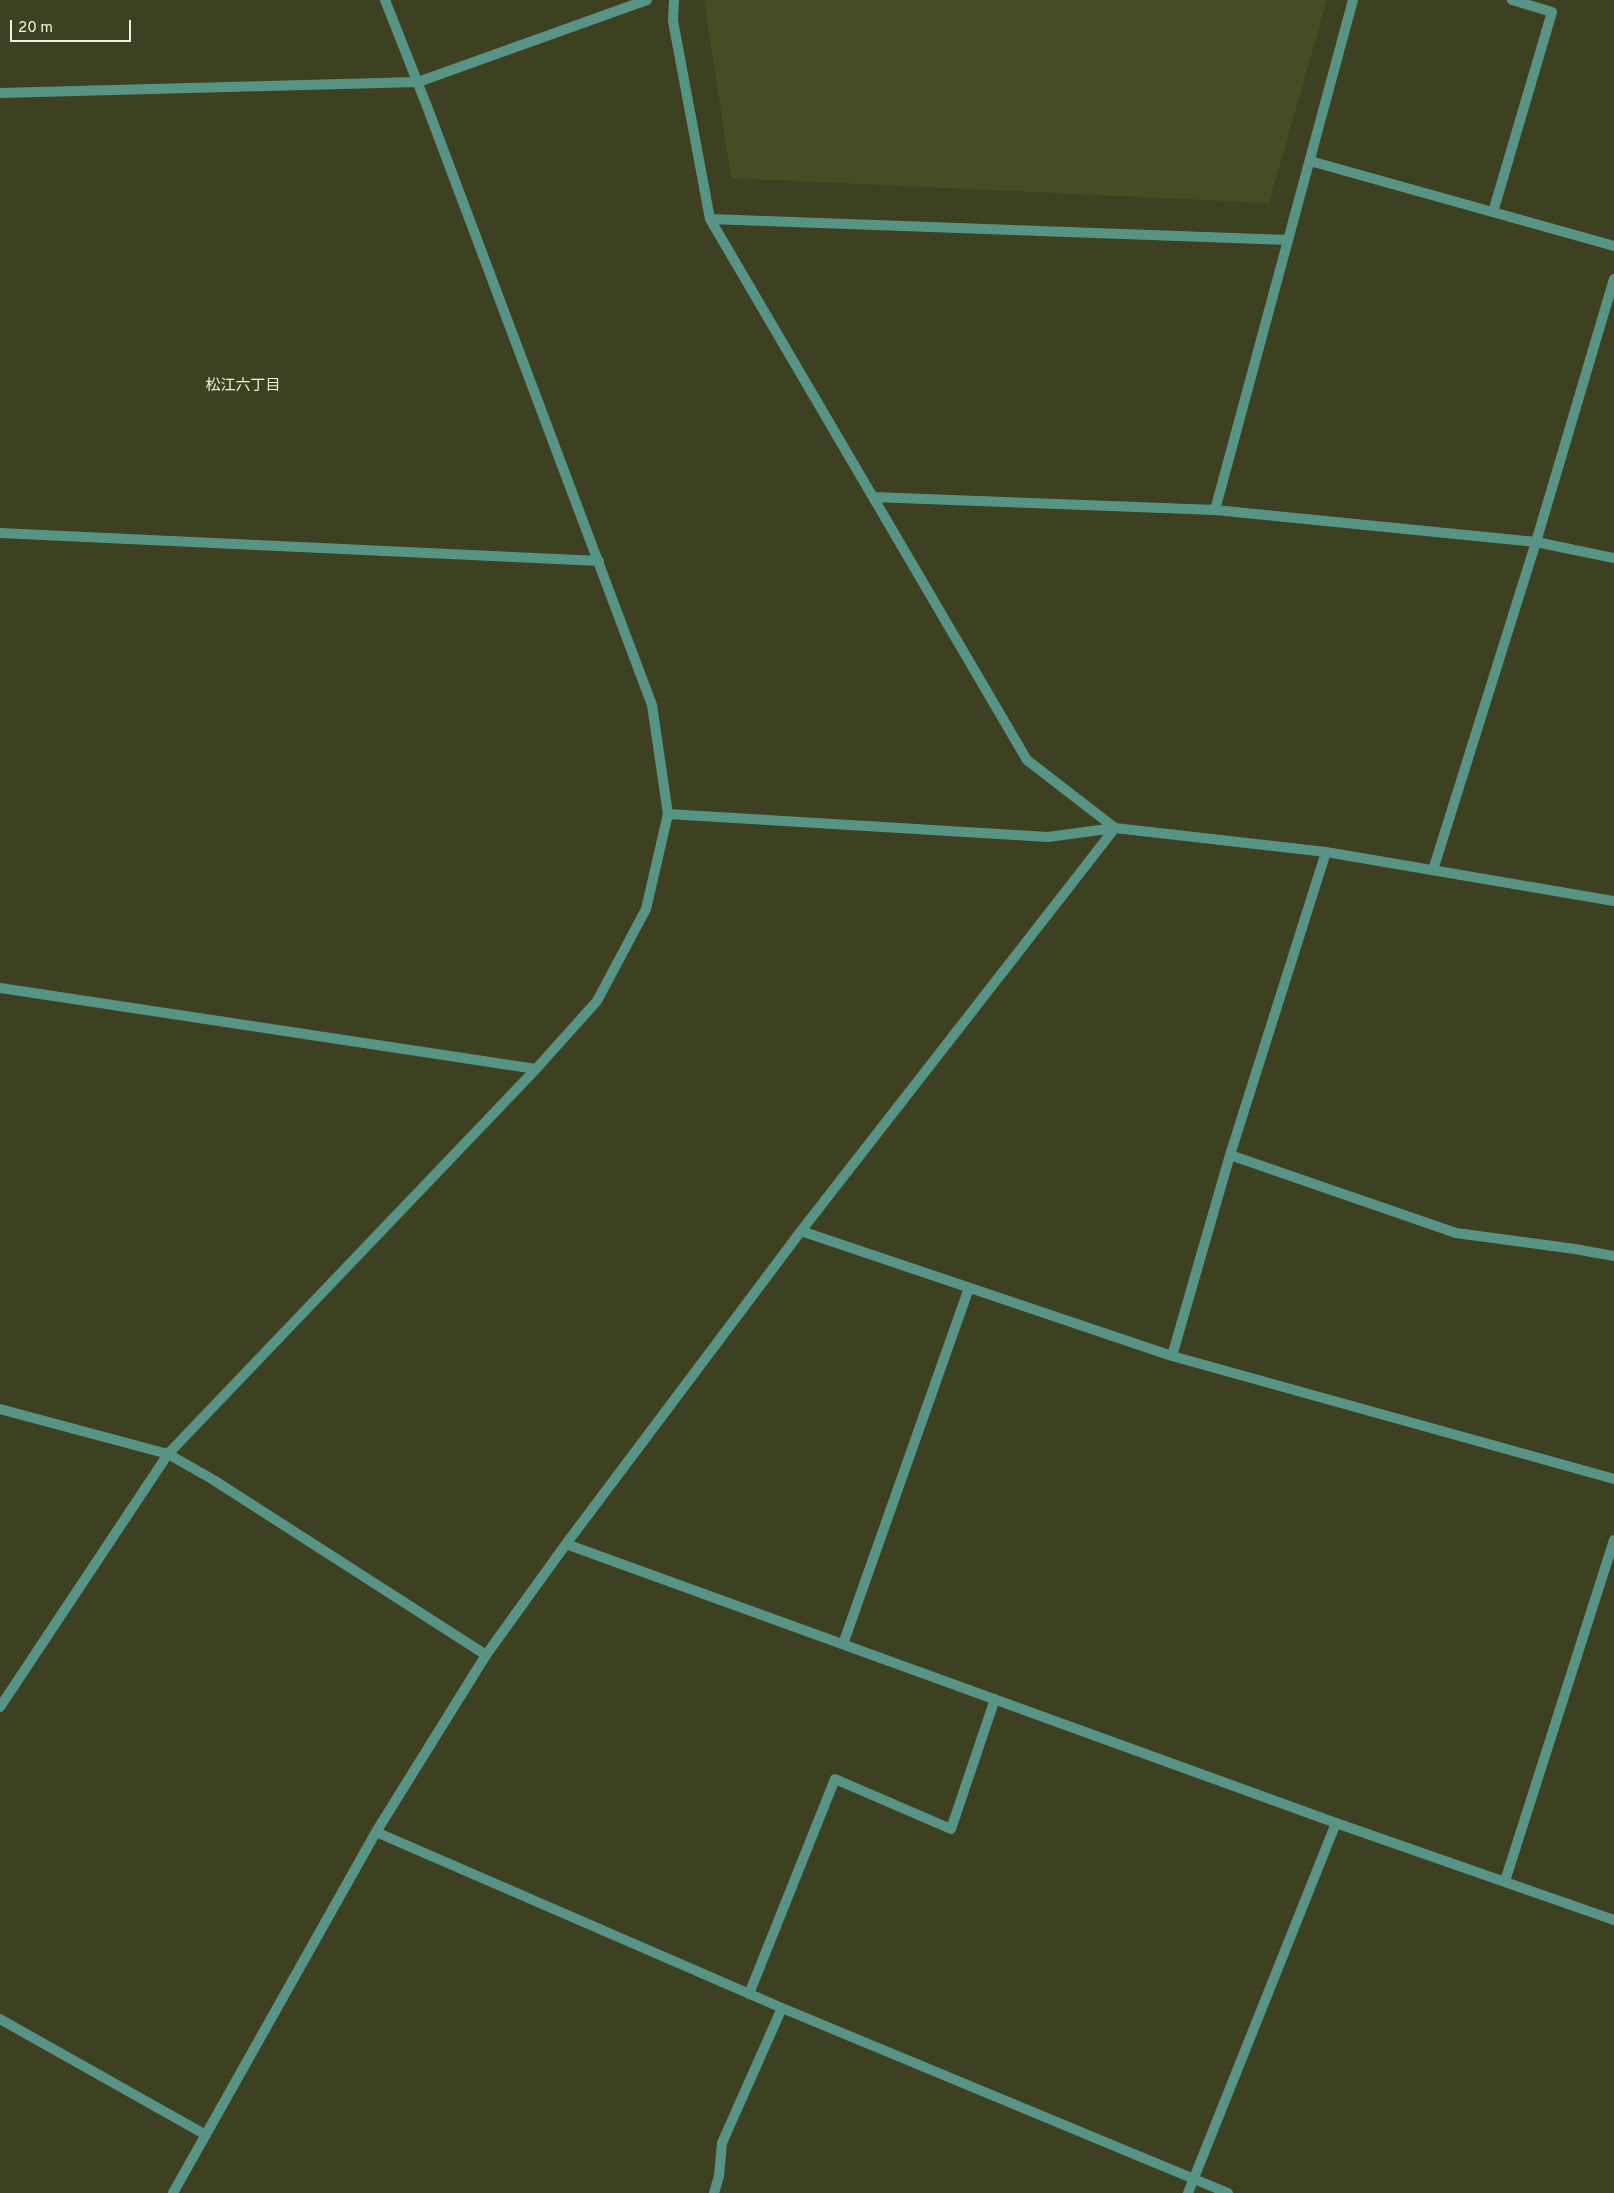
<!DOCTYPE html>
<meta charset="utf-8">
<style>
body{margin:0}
#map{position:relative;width:1614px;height:2193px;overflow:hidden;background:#3d4121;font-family:Overpass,sans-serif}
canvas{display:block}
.scale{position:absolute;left:10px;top:20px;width:121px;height:22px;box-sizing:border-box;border:2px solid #edf1de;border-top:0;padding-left:6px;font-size:15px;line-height:18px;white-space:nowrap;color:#edf1de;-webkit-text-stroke:4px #3d4121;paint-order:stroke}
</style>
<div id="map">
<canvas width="1614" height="2193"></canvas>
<div class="scale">20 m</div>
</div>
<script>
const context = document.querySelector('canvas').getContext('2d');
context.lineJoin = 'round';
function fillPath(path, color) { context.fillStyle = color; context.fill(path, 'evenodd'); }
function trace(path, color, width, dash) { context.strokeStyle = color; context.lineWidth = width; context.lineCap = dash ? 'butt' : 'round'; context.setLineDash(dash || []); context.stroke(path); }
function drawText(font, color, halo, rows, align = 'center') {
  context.font = font + ' Overpass,"Noto Sans JP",sans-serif'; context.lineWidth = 5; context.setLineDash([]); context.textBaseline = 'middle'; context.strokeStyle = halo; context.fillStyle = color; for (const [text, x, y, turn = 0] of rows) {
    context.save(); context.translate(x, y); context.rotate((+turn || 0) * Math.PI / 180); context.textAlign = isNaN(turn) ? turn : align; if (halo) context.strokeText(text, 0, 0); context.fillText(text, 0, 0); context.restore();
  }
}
fillPath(new Path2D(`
 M704,0h623l-58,203 -538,-25z`), '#464c24');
trace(new Path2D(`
 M1493,212l59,-200 -40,-12`), '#579485', 10);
trace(new Path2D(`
 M674,0l-1,21 37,198 317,541 88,68
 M0,93l418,-11 229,-82
 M1310,161l304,85
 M710,219l578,21
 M873,497l342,13 321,32 78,16
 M1215,510l138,-510
 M0,533l599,28
 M668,814l380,23 67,-9
 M1433,870l103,-328 78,-263
 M0,988l536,81
 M1230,1155l226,78 119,16 39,7
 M801,1231l371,125 442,123
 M1172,1356l58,-201 96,-303
 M0,1409l168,45 44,25 274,176
 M566,1544l770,279 278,97
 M843,1644l126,-356
 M0,1707l168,-253 368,-385 61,-68 49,-92 22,-95 -16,-109 -224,-596 -43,-109
 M376,1832l406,176 446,185
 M1505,1881l109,-341
 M749,1994l86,-215 116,50 44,-130
 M0,2019l206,116
 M173,2193l203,-361 110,-177 80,-111 235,-313 314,-403
 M714,2193l5,-17 3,-33 60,-135
 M1188,2193l148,-370`), '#579485', 10);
trace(new Path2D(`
 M1115,828l211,24 288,49`), '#579485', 10);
drawText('15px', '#edf1de', '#3d4121', [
 ["松江六丁目",243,387]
]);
</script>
